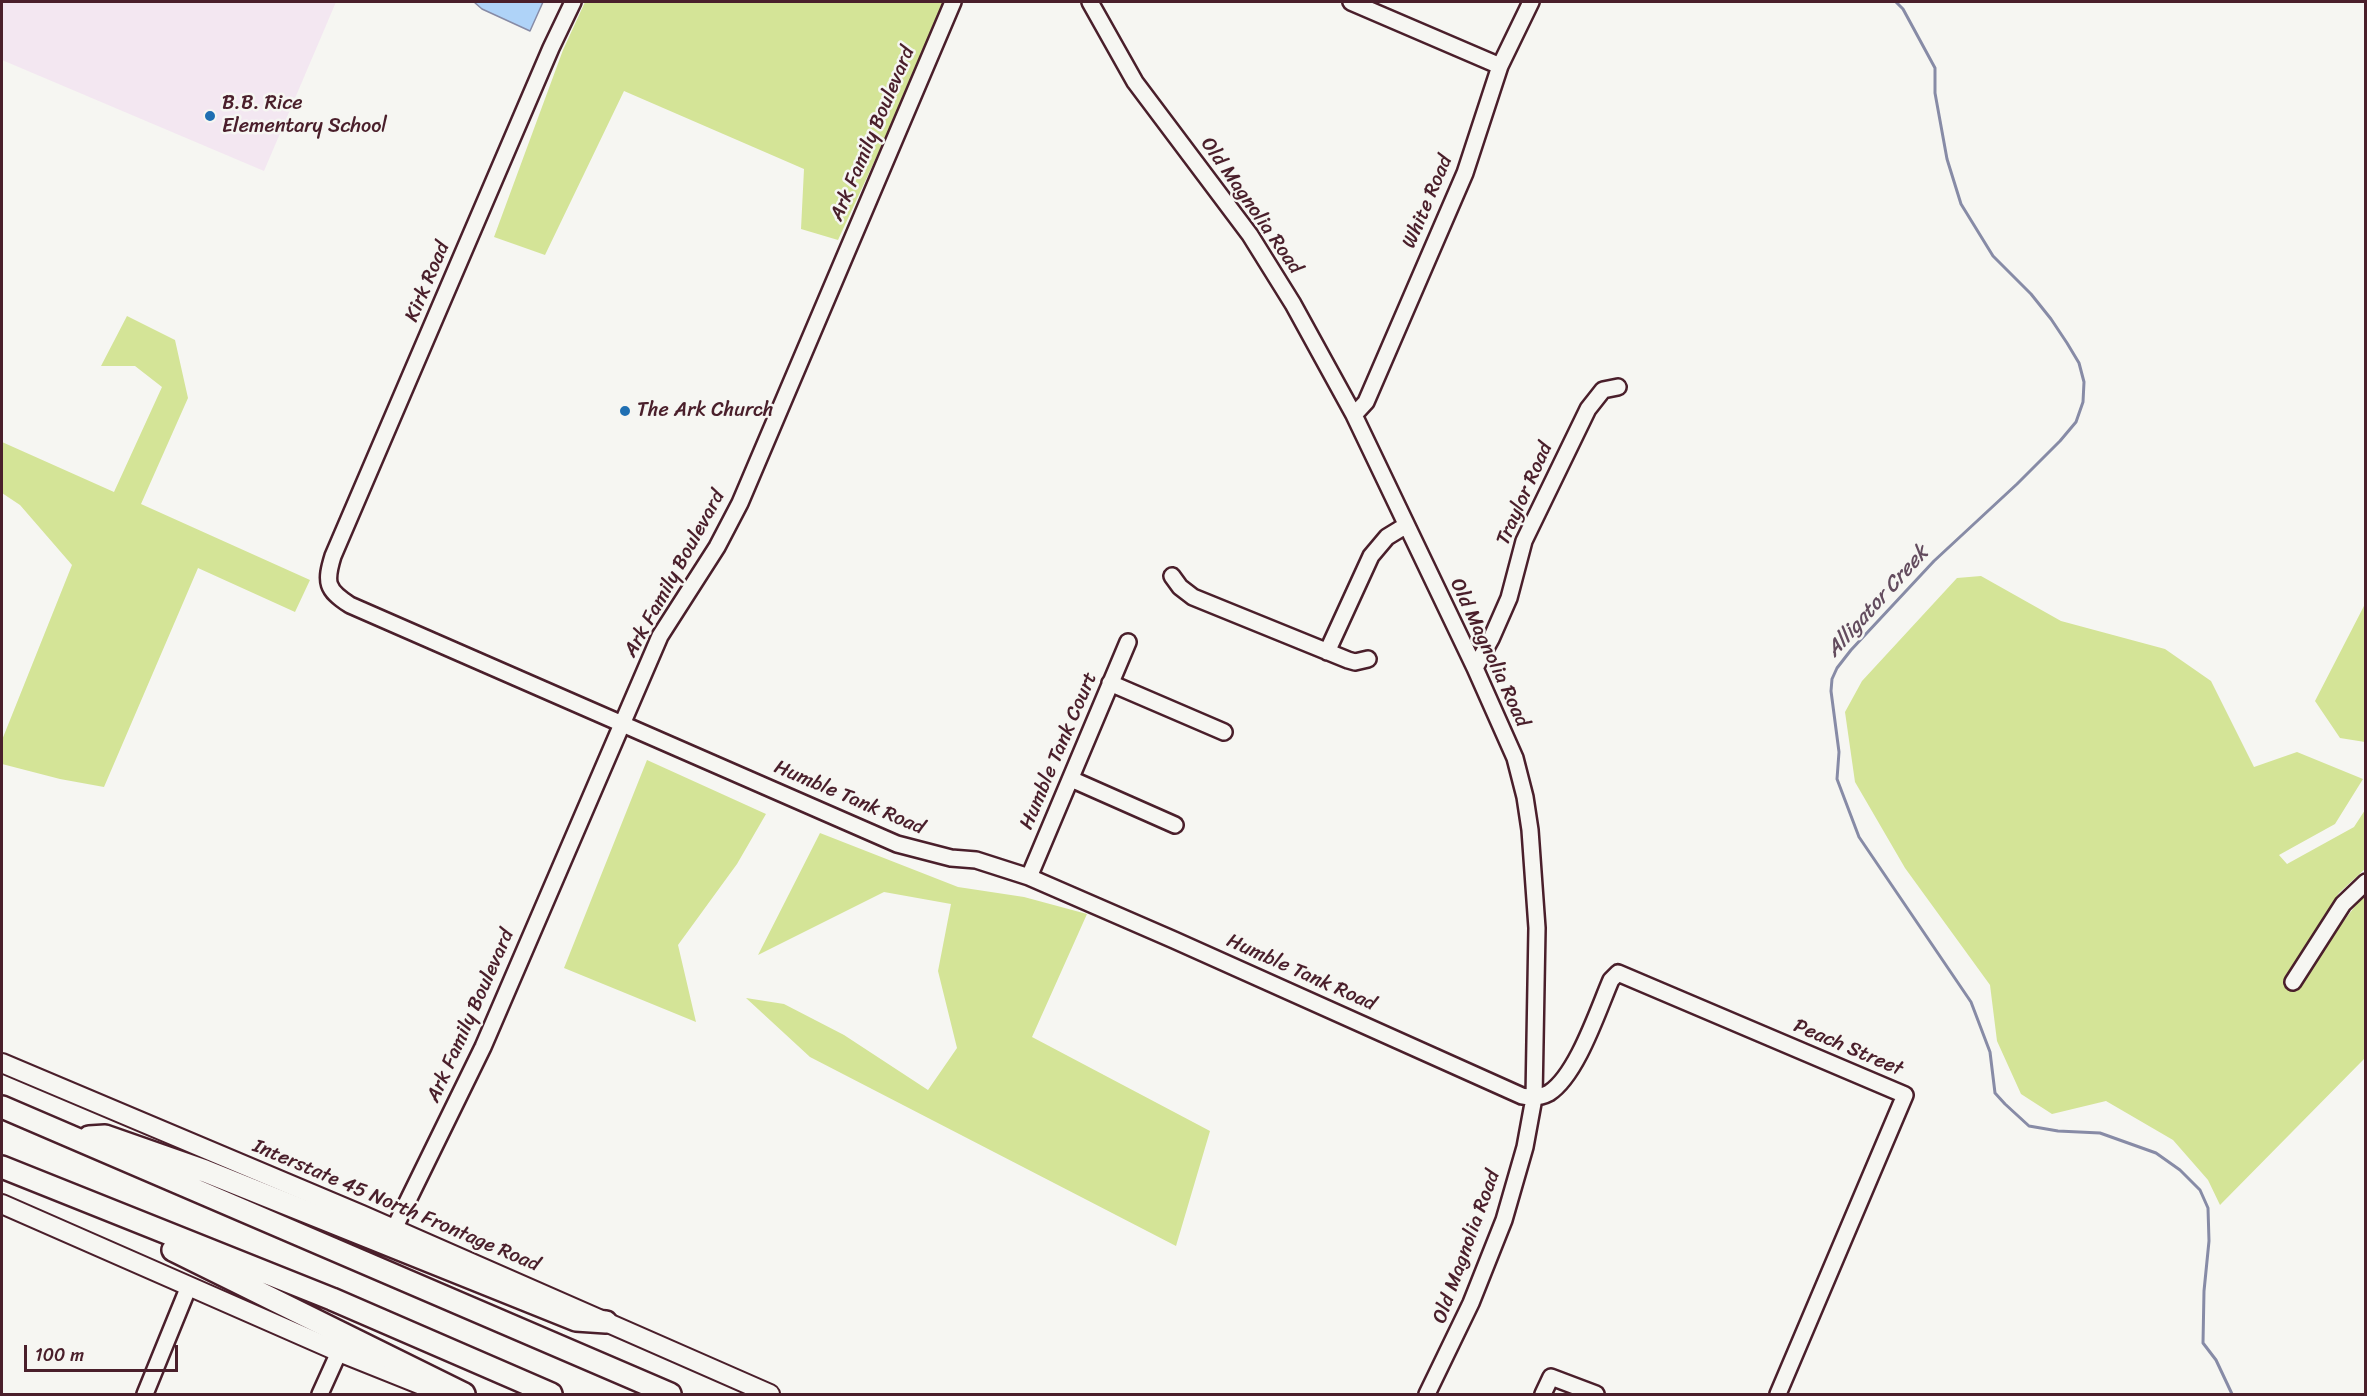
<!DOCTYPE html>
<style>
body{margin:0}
#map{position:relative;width:2367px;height:1396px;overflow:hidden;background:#f6f6f2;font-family:Sriracha,sans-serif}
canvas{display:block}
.frame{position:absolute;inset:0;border:3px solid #4a1f2b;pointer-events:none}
.scale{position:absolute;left:24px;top:1345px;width:154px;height:27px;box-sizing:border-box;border:3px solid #4a1f2b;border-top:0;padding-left:8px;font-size:18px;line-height:21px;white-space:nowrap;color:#4a1f2b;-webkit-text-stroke:4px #f6f6f2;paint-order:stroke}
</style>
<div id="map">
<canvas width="2367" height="1396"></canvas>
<div class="frame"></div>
<div class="scale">100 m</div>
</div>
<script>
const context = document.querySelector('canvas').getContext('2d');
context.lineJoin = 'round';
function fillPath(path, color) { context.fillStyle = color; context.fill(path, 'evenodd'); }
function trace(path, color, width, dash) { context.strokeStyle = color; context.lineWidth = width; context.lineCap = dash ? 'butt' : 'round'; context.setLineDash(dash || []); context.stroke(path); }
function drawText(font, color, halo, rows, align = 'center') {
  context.font = font + ' Sriracha,sans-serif'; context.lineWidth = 5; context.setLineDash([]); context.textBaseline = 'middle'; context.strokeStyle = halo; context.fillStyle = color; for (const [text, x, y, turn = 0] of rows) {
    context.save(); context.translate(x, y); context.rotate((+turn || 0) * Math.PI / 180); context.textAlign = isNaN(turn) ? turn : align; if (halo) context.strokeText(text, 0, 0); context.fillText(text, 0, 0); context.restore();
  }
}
fillPath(new Path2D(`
 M2,2h334l-72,169 -262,-111z`), '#f3e7f1');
fillPath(new Path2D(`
 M585,2h363l-110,238 -37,-11 3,-60 -180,-78 -79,164 -51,-18 69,-187z
 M127,316l48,24 13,58 -47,106 169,76 -15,32 -97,-44 -94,219 -44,-8 -58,-15v-24l70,-175 -52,-60 -18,-12v-51l112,50 48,-105 -27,-21h-34z
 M1981,576l80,45 104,28 46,32 43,86 43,-15 66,27 -28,45 -56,31 8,9 67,-37 11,-17v59l-26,24 -56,89 13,9 41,-61 28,-37v165l-145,147 -12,-25 -35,-40 -67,-39 -54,13 -31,-20 -24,-53 -7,-56 -85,-117 -50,-86 -10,-70 17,-31 95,-103z
 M2365,604l1,138h-1l-25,-4 -25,-37z
 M647,760l119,54 -29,50 -59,81 18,77 -132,-54z
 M820,833l138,54 66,10 63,17 -55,123 178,94 -34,115 -366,-189 -64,-59 38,6 60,31 84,55 29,-42 -19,-77 13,-67 -67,-12 -126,63z`), '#d4e497');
const water = new Path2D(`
 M474,2h69l-13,29 -48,-22z`);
fillPath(water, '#afd3f8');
trace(water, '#878ba6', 1.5);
trace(new Path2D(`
 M1896,2l7,7 32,59v25l12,66 14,45 32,52 38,38 20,25 16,24 12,20 5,19 -1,20 -7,20 -16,19 -43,43 -83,77 -83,89 -14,18 -5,11 -1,12 8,61 -2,27 22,58 112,165 19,50 5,41 10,11 24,22 29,5 42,2 56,20 24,17 20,20 8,18 1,33 -5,50 -1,52 13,17 16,34`), '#878ba6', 3);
const minor = new Path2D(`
 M573,2l-22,46 -218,508c-8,26 -7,34 17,49l547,239 54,14 25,2 53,17 145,63 348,156c10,2 18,2 27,-3 28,-18 49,-83 62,-113l7,-7 287,122 -127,299
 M1090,2l45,80 115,153 43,69 61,111 121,253 40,90 10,39 5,33 7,98 -3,170 -9,49 -21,73 -33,83 -44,91
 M1351,2l149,64
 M1354,415l12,-13 99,-229 35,-107 31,-64
 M1172,576l8,11 13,10 155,63 7,2 13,-3
 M1327,652l44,-96 16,-19 18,-11
 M1475,668l16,-29 18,-41 15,-57 64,-132 15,-19 15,-3
 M1110,683l114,49
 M1071,779l104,46
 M1029,877l99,-235
 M2293,982l50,-78 23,-22
 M394,1229l89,-182 177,-411 57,-89 23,-44 213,-501
 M145,1394l44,-108
 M320,1394l19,-42
 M1543,1394l8,-17 45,17`);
const major = new Path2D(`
 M2,1063l360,152 408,179
 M2,1204l337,148 105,42`);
const highway = new Path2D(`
 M2,1107l668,287
 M89,1137l16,-1 100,35 371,149 30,2
 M2,1167l330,132 219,95
 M173,1250l291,144`);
trace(minor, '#4a1f2b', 20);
trace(major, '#4a1f2b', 22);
trace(highway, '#4a1f2b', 26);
trace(minor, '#f6f6f2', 15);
trace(major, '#f6f6f2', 18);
trace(highway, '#f6f6f2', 21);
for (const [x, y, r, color] of [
 [210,116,6,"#1f6fb2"],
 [625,411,6,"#1f6fb2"]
]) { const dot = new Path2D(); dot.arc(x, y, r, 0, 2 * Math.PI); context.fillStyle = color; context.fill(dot); trace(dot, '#f6f6f2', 2); }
drawText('20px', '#4a1f2b', '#f6f6f2', [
 ["B.B. Rice",222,104],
 ["Elementary School",222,127],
 ["The Ark Church",637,411]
], 'left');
drawText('20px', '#4a1f2b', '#f6f6f2', [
 ["Ark Family Boulevard",873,134,-67],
 ["White Road",1428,202,-67],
 ["Old Magnolia Road",1251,206,55],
 ["Kirk Road",428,282,-67],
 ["Traylor Road",1525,494,-66],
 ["Ark Family Boulevard",675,574,-61],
 ["Old Magnolia Road",1489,653,65],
 ["Humble Tank Court",1059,751,-67],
 ["Humble Tank Road",849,798,23],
 ["Humble Tank Road",1301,973,24],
 ["Ark Family Boulevard",471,1016,-66],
 ["Peach Street",1848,1048,23],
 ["Interstate 45 North Frontage Road",396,1206,23],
 ["Old Magnolia Road",1467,1247,-70]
]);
drawText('italic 21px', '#634c5e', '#f6f6f2', [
 ["Alligator Creek",1878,602,-48]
]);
</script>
